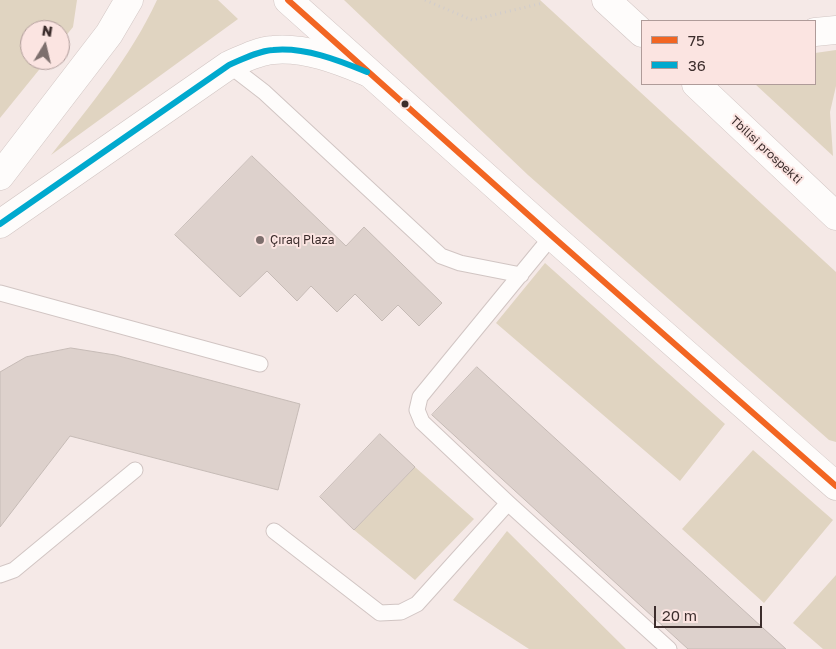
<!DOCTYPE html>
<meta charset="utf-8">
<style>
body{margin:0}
#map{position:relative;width:836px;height:649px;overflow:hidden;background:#f5e9e7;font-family:"Golos Text",sans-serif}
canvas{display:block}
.legend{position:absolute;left:641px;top:20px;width:175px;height:65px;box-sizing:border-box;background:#fbe4e1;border:1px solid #af9b99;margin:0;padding:6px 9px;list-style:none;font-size:15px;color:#3c2d2c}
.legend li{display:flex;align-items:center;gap:10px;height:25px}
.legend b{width:25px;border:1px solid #af9b99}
.north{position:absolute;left:20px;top:20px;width:50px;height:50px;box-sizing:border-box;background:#fbe4e1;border:1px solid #af9b99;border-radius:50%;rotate:9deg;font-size:14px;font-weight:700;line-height:20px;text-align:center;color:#3c2d2c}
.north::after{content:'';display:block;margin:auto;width:18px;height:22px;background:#7d6f6d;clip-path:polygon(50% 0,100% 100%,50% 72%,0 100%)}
.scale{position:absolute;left:654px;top:606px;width:108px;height:22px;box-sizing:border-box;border:2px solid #3c2d2c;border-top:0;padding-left:6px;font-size:15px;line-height:18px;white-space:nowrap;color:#3c2d2c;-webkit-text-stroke:4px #fbe4e1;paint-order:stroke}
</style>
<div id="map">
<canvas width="836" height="649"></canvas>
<ul class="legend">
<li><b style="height:6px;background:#f26522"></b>75</li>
<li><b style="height:6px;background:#00a9ce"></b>36</li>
</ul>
<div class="north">N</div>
<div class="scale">20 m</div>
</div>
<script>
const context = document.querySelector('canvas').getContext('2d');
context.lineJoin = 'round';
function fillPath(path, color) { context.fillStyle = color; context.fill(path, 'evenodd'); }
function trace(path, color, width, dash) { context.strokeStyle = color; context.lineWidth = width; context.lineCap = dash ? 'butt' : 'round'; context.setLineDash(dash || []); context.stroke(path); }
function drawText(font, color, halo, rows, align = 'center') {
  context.font = font + ' "Golos Text",sans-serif'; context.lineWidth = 4; context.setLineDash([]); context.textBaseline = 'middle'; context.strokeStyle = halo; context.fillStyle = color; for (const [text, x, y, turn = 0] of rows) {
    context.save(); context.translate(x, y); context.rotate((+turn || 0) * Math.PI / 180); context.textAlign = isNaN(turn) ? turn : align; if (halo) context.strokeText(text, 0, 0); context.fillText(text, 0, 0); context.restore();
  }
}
fillPath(new Path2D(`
 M0,0h77l-4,27 -13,16v-13h-30v30h17l-47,58z
 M157,0h61l20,19 -187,136c39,-49 79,-97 106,-155z
 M344,0h196l296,272v170l-7,-2 -301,-265z
 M836,50v36l-6,26 3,44 -78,-72h60v-31z
 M545,263l180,161 -45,57 -184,-158z
 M753,450l80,70 -69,83 -82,-74z
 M415,467l59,52 -59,61 -61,-50z
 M507,531l119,118h-97l-76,-49z
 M836,575v74h-13l-30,-26z`), '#e0d4c1');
const building = new Path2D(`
 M252,156l94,90 18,-19 78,76 -23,23 -21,-21 -16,16 -27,-27 -18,18 -26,-26 -14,15 -30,-30 -27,26 -65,-62z
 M71,348l44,7 185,49 -22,86 -208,-54 -70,91v-155l26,-15z
 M477,367l309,282h-98l-256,-234z
 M380,434l35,33 -61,63 -34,-33z`);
fillPath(building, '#ddd1cc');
trace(building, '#c6bbb6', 1);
const lane = new Path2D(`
 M229,65l35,27 177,164 19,7 61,12
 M552,236l-132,161 -3,13 5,12 86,81 161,146
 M0,293l260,71
 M274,531l106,82 21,-1 16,-8 91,-101
 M0,575l14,-5 121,-100`);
const secondary = new Path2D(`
 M0,176l109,-142 20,-34
 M0,224l229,-159c14,-6 29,-14 44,-15 32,-3 65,10 94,22`);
const primary = new Path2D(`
 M288,0l264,236 284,250
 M606,0l36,33
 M815,32l21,-2
 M696,84l140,132`);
trace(lane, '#d1c5c3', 17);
trace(secondary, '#d1c5c3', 29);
trace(primary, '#d1c5c3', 29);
trace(new Path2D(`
 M425,0l47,20 71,-17`), '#d1cccc', 3, [1, 4]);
trace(lane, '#fefcfb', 15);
trace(secondary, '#fefcfb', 28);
trace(primary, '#fefcfb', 28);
trace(new Path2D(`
 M288,0l264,236 284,250`), '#f26522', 6);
trace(new Path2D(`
 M0,224l229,-159c14,-6 29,-14 44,-15 32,-3 65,10 94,22`), '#00a9ce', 6);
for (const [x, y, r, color] of [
 [405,104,4.5,"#3c2d2c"],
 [260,240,5,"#7d6f6d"]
]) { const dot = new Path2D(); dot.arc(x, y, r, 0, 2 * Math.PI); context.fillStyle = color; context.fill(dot); trace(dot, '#fbe4e1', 2); }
drawText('12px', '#3c2d2c', '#fbe4e1', [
 ["Tbilisi prospekti",766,150,43]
]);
drawText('12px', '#3c2d2c', '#fbe4e1', [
 ["Çıraq Plaza",270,240]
], 'left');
</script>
